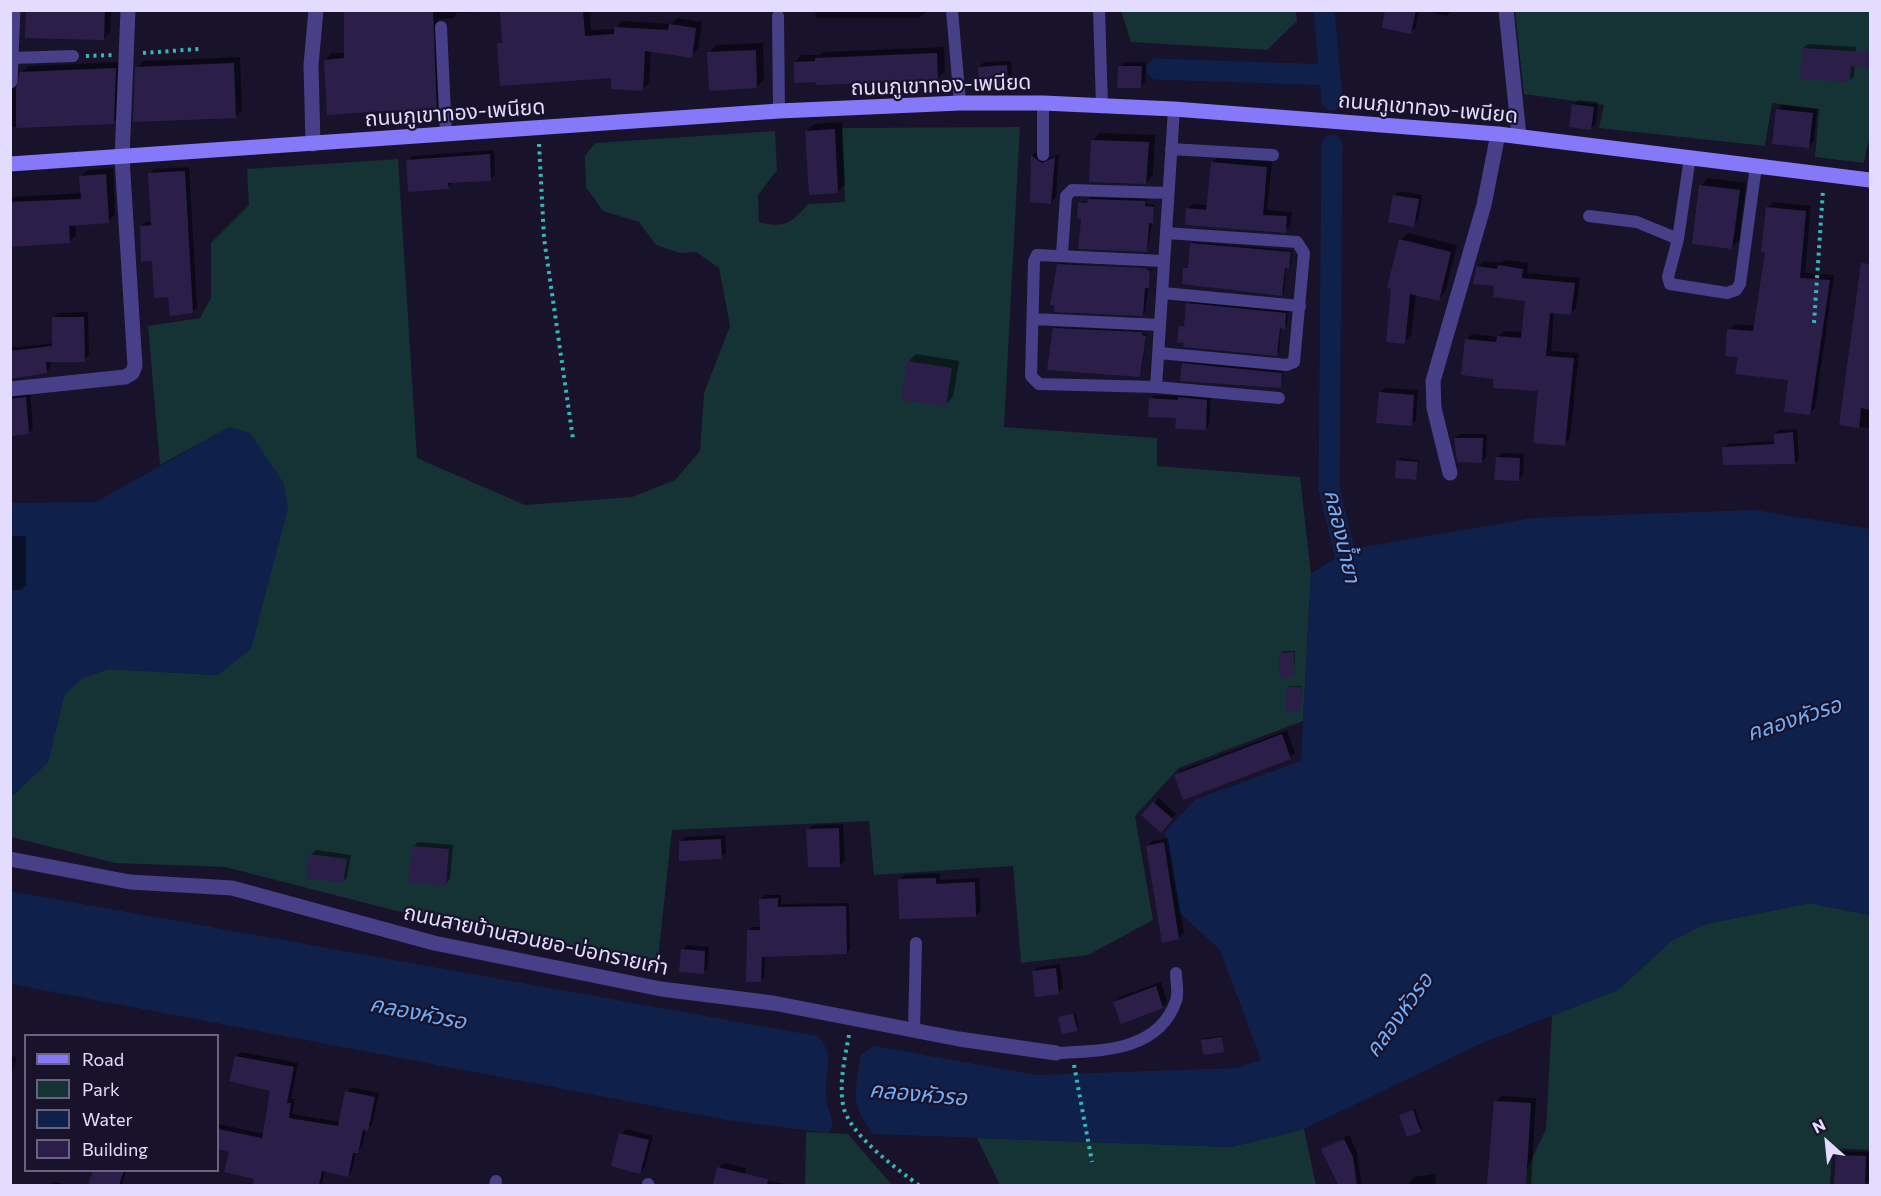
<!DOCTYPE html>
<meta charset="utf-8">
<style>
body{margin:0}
#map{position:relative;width:1881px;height:1196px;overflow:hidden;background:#18122a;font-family:Commissioner,sans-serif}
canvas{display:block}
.frame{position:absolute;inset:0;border:12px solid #e3dcfe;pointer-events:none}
.legend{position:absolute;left:24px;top:1034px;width:195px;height:138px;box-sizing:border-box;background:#18122a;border:2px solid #69637f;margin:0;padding:8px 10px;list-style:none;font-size:18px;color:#e3dcfe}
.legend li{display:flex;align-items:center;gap:12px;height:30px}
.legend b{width:30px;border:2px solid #69637f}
.north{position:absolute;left:1797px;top:1112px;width:60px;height:60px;-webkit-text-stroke:4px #18122a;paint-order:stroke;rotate:333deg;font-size:16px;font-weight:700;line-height:24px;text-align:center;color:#e3dcfe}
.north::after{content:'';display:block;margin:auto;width:21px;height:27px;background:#e3dcfe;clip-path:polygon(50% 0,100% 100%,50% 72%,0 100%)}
</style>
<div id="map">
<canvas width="1881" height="1196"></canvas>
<div class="frame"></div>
<ul class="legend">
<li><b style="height:8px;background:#8578f9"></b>Road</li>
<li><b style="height:16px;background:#153234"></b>Park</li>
<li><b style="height:16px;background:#0f214b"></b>Water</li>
<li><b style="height:16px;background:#2b1f4a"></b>Building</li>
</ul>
<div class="north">N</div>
</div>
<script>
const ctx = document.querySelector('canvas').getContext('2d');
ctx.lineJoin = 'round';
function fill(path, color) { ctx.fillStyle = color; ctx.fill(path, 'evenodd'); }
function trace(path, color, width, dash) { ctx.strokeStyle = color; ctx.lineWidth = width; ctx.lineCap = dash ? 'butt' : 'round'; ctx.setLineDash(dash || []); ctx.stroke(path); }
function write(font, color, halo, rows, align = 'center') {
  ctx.font = font + ' Commissioner,"Noto Sans Thai",sans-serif'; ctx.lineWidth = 4.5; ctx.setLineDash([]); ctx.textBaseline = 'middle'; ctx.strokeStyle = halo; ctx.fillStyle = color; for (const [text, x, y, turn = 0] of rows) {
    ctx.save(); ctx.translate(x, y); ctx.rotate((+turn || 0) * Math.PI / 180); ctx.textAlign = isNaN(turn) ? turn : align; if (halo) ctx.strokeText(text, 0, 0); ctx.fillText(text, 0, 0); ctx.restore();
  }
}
fill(new Path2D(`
 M1121,11h175l1,10 -30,29 -136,-8z
 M1515,11h355v132h-2l-4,20 -49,-6 4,-48 -47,-6 -7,43 -166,-18 5,-23 -80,-11z
 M1020,127l-16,300 153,11v28l143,11 11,97 -8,147 -124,47 -44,48 18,104 -65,35 -67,8 -8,-97 -139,9 -5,-54 -197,9 -15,137 -217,-45 -215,-55 -110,-4 -104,-26v-40l37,-35 16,-67 18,-17 26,-9 110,6 12,-248 -70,38 -12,-139 52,-8 11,-20v-55l38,-38 -2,-36 151,-10 19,299 108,47 107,-8 43,-17 25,-29 4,-58 26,-67 -11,-58 -23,-16 -16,1 -24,-8 -17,-23 -36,-11 -17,-24 -1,-31 10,-13 180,-12 2,39 -19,25 1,27c26,7 32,1 49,-18l37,-2 -3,-74z
 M1809,903l61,12v235l-38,-2 -2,37 -311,1 27,-57 6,-114 66,-25 52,-48 32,-17z
 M1304,1129l12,56h-316l-23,-47 254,9z
 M806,1132l42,2 44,51h-87z`), '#153234');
fill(new Path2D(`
 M230,427l20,6 33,49 5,26 -37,141 -33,26 -109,-6 -27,9 -18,17 -16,67 -37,35v-294l85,-1z
 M1755,510l115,19v386l-61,-12 -107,22 -32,17 -52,48 -136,53 -178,86 -73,18 -358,-13c-24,-33 -18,-41 -12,-79l13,-9 163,29 201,-7 23,-8 -41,-110 -41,-38 -14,-80 31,-33 105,-38 10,-187 36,-24 185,-32z
 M10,891l807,145c17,16 10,29 9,50 -1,13 3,25 7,38l-5,9 -101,-13 -716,-136z`), '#0f214b');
fill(new Path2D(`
 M28,10h83l-1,22 -6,6z
 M345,10h245l1,20 24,-1 7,-8 50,3 5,-6 25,4 -4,27 -7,7 -40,-6 -2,33 -7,6 -29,-13 -114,-32 5,-5 -2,-28 -45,2 -4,5 -14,1 4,86 -7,7 -37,-4 -74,-48 7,-7h13z
 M816,10h110v2l-7,6h-104z
 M1036,10h33l-33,2z
 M1387,10h32l-3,17 -5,5z
 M1422,10h30l-5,6z
 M763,43l1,36 -7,8 -48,-34 7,-8z
 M1808,44l48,3 -2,29 -5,5 -46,-33z
 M944,47l1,24 -7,7 -143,-16 7,-7h18l3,-3z
 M240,57l2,53 -7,7 -98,-49 7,-7z
 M1011,61l1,18 -5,5 -28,-17 5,-5z
 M122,62l-2,54 -7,7 -103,4v-46l8,4 4,-13 6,-6z
 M1125,62h21l-1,20 -4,5 -21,-21z
 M1578,100l20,2 -2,22 -5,4 -18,-23z
 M1782,105l35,4 -3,32 -5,5 -31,-36z
 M842,122l3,62 -7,7 -31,-60 7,-7z
 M1100,133l55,2 -2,40 -7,8 -53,-43z
 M494,150l1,24 -4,5 -38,3 -5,5 -40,-26 4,-5z
 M1037,151l11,8 11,-5 -3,43 -5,5 -20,-1 1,-45z
 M1218,157l54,5 -5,48 25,2 -2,14 -5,5 -97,-22 5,-5 15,1 5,-43z
 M189,167l8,140 -5,5 -23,-16 -28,-70 5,-4 7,-1 -3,-47 4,-5z
 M113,168l2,47 -7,6 -33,3 1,11 -7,7 -59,3v-48l72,-4 -1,-17 7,-6z
 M1708,178l38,5 -7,57 -8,8 -30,-62z
 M1399,191l23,4 -4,25 -5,5 -19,-30z
 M1091,197l56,2v5l8,1 -7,43 -2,2 -64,-33 -2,-15 9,-1z
 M1773,202l38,4 -6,67 29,2 -19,133 -6,6 -19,-35 -51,-23 -10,-26 6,-6 20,2 11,-75 1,-43z
 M1408,233l49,12 -12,47 -7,7 -22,-5 -5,41 -7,7 -4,-102z
 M1193,242l99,8 -1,15 -5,2 -2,25 -2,2 -97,-26 5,-1z
 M1505,260l23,3 -1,10 53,5 -4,30 -5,5 -17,-1 -3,39 28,2 -9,85 -6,6 -24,-55 -45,-12 -29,-37 6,-6 26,3 6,-6 19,1 3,-32 -30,-15 -18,-18 5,-6 18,2z
 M1061,263l90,6 -6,43 -2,2 -85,-49z
 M1863,285l7,2v141l-30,-4z
 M1189,302l99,9 -1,14 -6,2 -2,25 -2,2 -97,-28 6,-2z
 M88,312l1,43 -5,5 -34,1 1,6 -5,5 -36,7v-31l44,-5 -1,-25 5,-5z
 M1056,327l87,4v3h4l-6,40 -2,2 -85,-47z
 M916,354l43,7 -6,36 -8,8 -37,-43z
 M1185,362l98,9 -1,13 -2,2 -97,-22z
 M1385,388l33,2 -2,30 -5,4 -31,-31z
 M30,393l3,35 -4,5 -19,1v-40z
 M1184,394l27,3 -2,28 -4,4 -27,-12 -28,-18 4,-4 28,1z
 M1797,429l2,30 -4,4 -72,-15 5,-4 48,-3 -1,-7 4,-4z
 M1460,434h27l-1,23 -4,4 -27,-23z
 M1502,453l22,1 -1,21 -5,5 -21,-23z
 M1400,458l19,2 -3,18 -18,-18z
 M10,536h16v49l-4,5h-12z
 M1283,651h12l-1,25 -13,-23z
 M1289,686h13l-2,25 -13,-23z
 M1287,730l8,23 -5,4 -114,19 4,-5z
 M1159,798l17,16 -15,17 -18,-16z
 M843,824l2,36 -5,5 -32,-35 5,-5z
 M725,835l1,18 -5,4 -41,-15 5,-5z
 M1168,838l16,95 -5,5 -32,-92 5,-5z
 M418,842l35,3 -3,34 -5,5 -32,-37z
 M316,850l35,5 -4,22 -4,5 -32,-27z
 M940,873v7l39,-2 2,32 -5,5 -76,-36 5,-4z
 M765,895h16v9l68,-1 1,46 -3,4 -82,3 -1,21 -3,3 -13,-49 4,-4h9v-28z
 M687,945l22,2 -1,21 -5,4 -21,-22z
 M1060,964l3,24 -5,5 -25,-21 5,-5z
 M1161,982l6,20 -5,5 -48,-5 5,-5z
 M1075,1012l4,15 -2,2 -18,-12z
 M1223,1036v15l-20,-11 1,-2z
 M241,1052l57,11 -7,36h4l-3,15 48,8 7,-30 4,-5 28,6 -7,32 -6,4 -4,18 -6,5 -4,19 -5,4 -22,-5 -4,16 -66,-1 1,-7 -25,-27 -13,-3 1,-24 45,10 8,-44 -36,-33z
 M10,1056l7,1 -7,22z
 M1501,1096l35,2 -5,88h-42l6,-84z
 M1415,1109l7,19 -14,7 -7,-19z
 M626,1129l27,7 -8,31 -5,5 -19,-38z
 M1349,1135l8,17 5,34h-24l-15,-36z
 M1842,1151l28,1 -1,28 -5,5 -28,-1 1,-28z
 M724,1163l22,5 -2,9 54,9h-83l4,-18z
 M94,1170h32l-4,16h-32z
 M1435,1174l1,12h-29l7,-9z
 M54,1182l20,4h-24z`), '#0007');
trace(new Path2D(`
 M1324,10l8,90
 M1157,69l173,6
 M1332,145l-3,343 22,91`), '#0f214b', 21);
fill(new Path2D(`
 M26,10h79l-1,30 -79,-2z
 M344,10h89l4,104 -39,2v-6l-71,5 -3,-55 20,-2z
 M583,10l2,26 29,-2v-7l54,3 1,-6 27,4 -4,30 -47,-7 -2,40 -32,-2v-11l-111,8 -3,-43h5l-2,-31z
 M1385,10h31l-5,24 -29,-6z
 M1802,48l68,4v17l-19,-3 -1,16 -50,-3z
 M756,50l1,38 -48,3 -2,-39z
 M937,53l1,27 -122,5v-3l-22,1v-21l21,-1v-3z
 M234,63l2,55 -103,4 2,-55z
 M1007,65l1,21 -29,1 -1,-20z
 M1118,66h24l-1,22h-24z
 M116,68l-2,56 -98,4v-40l4,-16z
 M1572,104l22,3 -3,23 -22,-3z
 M1776,109l37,4 -4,35 -37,-4z
 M835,129l3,64 -29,2 -4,-64z
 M1091,140l58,2 -3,42 -57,-2z
 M490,154l1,27 -43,2 1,6 -41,3 -2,-32z
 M1031,155l11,8 13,-6 -4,47 -21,-2z
 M1211,162l56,5 -4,48 24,1 -1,17 -101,-8 1,-17 20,2z
 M185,171l8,142 -23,3 -2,-19 -14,1 -2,-37 -11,1 -1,-36 11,-1 -3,-52z
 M106,174l3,49 -40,3 1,17 -60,4v-45l71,-3 -2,-23z
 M1699,185l41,5 -8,59 -40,-5z
 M1393,195l26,4 -5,28 -26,-5z
 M1088,199l58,2 -1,5 9,1 -1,17 -4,-1 -2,29 -69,-3 3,-30 -4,-1 1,-16 9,1z
 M1766,207l40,4 -6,67 30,2 -20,135 -26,-3 4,-32 -53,-6 3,-17 -13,-1 2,-27 26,2 12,-79h-4z
 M1399,239l52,13 -12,49 -29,-7 -5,50 -19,-2 5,-53 -4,-1z
 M1190,243l101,9 -2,16h-4l-3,28 -100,-12 1,-16h5z
 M1861,263l9,1v146l-9,-2 -2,20 -20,-3z
 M1057,264l88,4 5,3 -1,17h-4l-2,28 -89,-4v-7h-4z
 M1498,265l25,4 -1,9 53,5 -4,32 -21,-2 -4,43 28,2 -9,88 -32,-3 5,-52 -45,-3v-9l-32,-4 4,-36 31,3 1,-6 24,2 4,-37 -32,-4 1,-11 -21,-2 3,-18 21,3z
 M1186,303l100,10 -1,16 -5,-1 -3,28 -94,-9 1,-4 -7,-1 2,-16h5z
 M52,317h32l1,45h-39l1,11 -37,6v-28l42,-5z
 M1053,328l89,4v3l4,1 -6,41 -93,-7z
 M907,361l45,7 -6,38 -45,-6z
 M1182,363l100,10 -1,15 -101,-7z
 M1379,392l35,3 -2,31 -36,-3z
 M26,397l3,37 -19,2v-37z
 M1178,397l29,3 -1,30 -31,-1 1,-11 -28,-1 1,-19 29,2z
 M1793,432l2,32 -72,1 -1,-18 52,-3v-10z
 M1454,438h29l-1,25 -25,-1z
 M1496,457l24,1 -1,23 -25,-1z
 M1396,460l22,2 -2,18 -21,-2z
 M1294,652v25h-15v-24z
 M1286,687h15v25h-15z
 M1282,734l9,25 -108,41 -9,-25z
 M1153,802l20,17 -12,14 -20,-18z
 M839,828l1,39h-32l-2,-38z
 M721,839l1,20 -43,2v-20z
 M1164,842l15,97 -17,4 -16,-97z
 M412,846l37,3 -3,37 -38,-4z
 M309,854l38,5 -4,24 -37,-5z
 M936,878v6l39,-2 1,35 -77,2 -1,-40z
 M778,898v9l68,-1 1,48 -85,3 -1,25h-15l1,-52h13l-1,-31z
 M681,949l24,2 -1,23 -25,-2z
 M1056,968l3,26 -24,3 -3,-26z
 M1156,986l7,22 -42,16 -8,-22z
 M1073,1013l5,18 -16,3 -4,-17z
 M1222,1037l2,15 -21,3 -2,-15z
 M235,1056l59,11 -7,36h4l-2,15 49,8 7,-35 30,6 -7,34 -5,-1 -5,23h-5l-5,24 -26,-6 -3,14h-66l1,-6 -30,-7 5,-20 -11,-3v-20l44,9 8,-47 -41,-10z
 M1494,1101l37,2 -5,82h-39z
 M1413,1110l8,22 -14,5 -8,-22z
 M619,1133l30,7 -9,34 -29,-8z
 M1344,1139l9,18 4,28h-19l-17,-36z
 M1836,1155l30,1 -1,29h-31z
 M717,1167l51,12 -1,6h-54z
 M93,1170h31l-5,15h-31z`), '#2b1f4a');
trace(new Path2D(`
 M143,53l56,-4
 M86,56l26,-1
 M539,144l5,94 29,201
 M1814,323l9,-133
 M849,1035c-4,23 -10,46 -6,70 5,29 54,64 77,81
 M1074,1065l18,97`), '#36b6b8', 4, [3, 4.5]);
trace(new Path2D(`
 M952,10l8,93
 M1099,10l3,96
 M778,16l1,95
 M441,27l5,108
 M11,58l62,-2
 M1043,103v52
 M1171,149l102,6
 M1690,157l-12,82 -10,38 2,7 57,9 9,-3 4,-6 16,-118
 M1589,216l48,6 41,17
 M1062,254l4,-58 6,-6 96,3
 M1164,261l-127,-6 -3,6 -3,115 8,8 117,3 123,11
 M1163,293l137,13
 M1033,319l127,6
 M1159,353l128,12 7,-3 10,-109 -7,-11 -131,-9
 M1156,387l18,-278
 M914,1031l2,-88
 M1056,1053c44,-2 102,-1 120,-52 3,-8 0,-20 0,-28
 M648,1184l1,2
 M495,1186l1,-5`), '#473f87', 12);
trace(new Path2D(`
 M1506,10l13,126
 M10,81l3,-71
 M313,144l-2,-79 5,-55
 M10,389l115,-12 7,-4 3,-7 -13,-208 6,-148
 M1450,473l-16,-65 -1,-27 51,-176 14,-71
 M10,859l120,23 102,6 202,55 227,46 112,14 186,36 97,14`), '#473f87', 15);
trace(new Path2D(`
 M10,164l769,-53 181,-8h83l131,6 324,25 372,46`), '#8578f9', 15);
write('21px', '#e3dcfe', '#18122a', [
 ["ถนนภูเขาทอง-เพนียด",941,85,-2],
 ["ถนนภูเขาทอง-เพนียด",1428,108,5],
 ["ถนนภูเขาทอง-เพนียด",455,113,-4],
 ["ถนนสายบ้านสวนยอ-บ่อทรายเก่า",536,940,12]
]);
write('italic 22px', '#6faff9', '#18122a', [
 ["คลองน้ำยา",1342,536,77],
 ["คลองหัวรอ",1794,719,-18],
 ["คลองหัวรอ",418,1013,11],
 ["คลองหัวรอ",1399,1015,-54],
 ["คลองหัวรอ",918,1094,5]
]);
</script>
